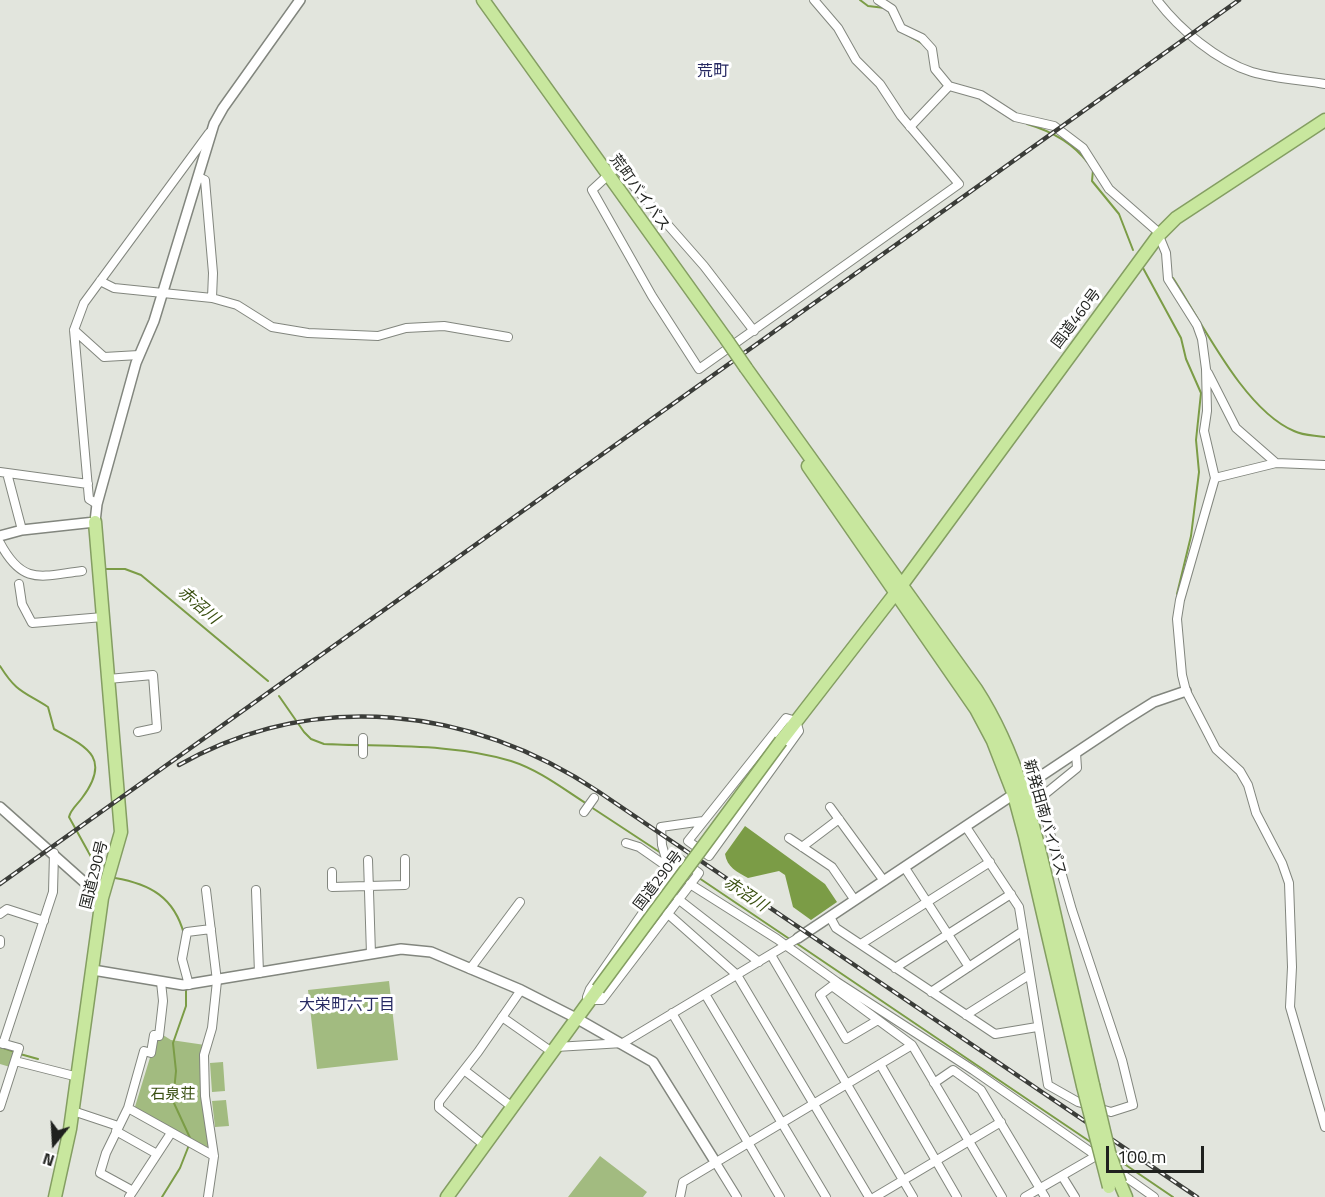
<!DOCTYPE html>
<meta charset="utf-8">
<style>
body{margin:0}
#map{position:relative;width:1325px;height:1197px;overflow:hidden;background:#e2e5dd;font-family:"Titillium Web",sans-serif}
canvas{display:block}
.north{position:absolute;left:24px;top:1113px;width:60px;height:60px;-webkit-text-stroke:4px #fff;paint-order:stroke;rotate:198deg;font-size:16px;font-weight:700;line-height:24px;text-align:center;color:#1f211e}
.north::after{content:'';display:block;margin:auto;width:21px;height:27px;background:#1f211e;clip-path:polygon(50% 0,100% 100%,50% 72%,0 100%)}
.scale{position:absolute;left:1106px;top:1146px;width:98px;height:27px;box-sizing:border-box;border:3px solid #1f211e;border-top:0;padding-left:8px;font-size:18px;line-height:21px;white-space:nowrap;color:#1f211e;-webkit-text-stroke:4px #fff;paint-order:stroke}
</style>
<div id="map">
<canvas width="1325" height="1197"></canvas>
<div class="north">N</div>
<div class="scale">100 m</div>
</div>
<script>
const ctx = document.querySelector('canvas').getContext('2d');
ctx.lineJoin = 'round';
function fill(path, color) { ctx.fillStyle = color; ctx.fill(path, 'evenodd'); }
function trace(path, color, width, dash) { ctx.strokeStyle = color; ctx.lineWidth = width; ctx.lineCap = dash ? 'butt' : 'round'; ctx.setLineDash(dash || []); ctx.stroke(path); }
function write(font, color, halo, rows, align = 'center') {
  ctx.font = font + ' "Titillium Web","Noto Sans JP",sans-serif'; ctx.lineWidth = 6; ctx.setLineDash([]); ctx.textBaseline = 'middle'; ctx.strokeStyle = halo; ctx.fillStyle = color; for (const [text, x, y, turn = 0] of rows) {
    ctx.save(); ctx.translate(x, y); ctx.rotate((+turn || 0) * Math.PI / 180); ctx.textAlign = isNaN(turn) ? turn : align; if (halo) ctx.strokeText(text, 0, 0); ctx.fillText(text, 0, 0); ctx.restore();
  }
}
fill(new Path2D(`
 M389,981l9,79 -81,9 -9,-79z
 M163,1035l8,5 34,5 8,110 -79,-45 22,-72z
 M0,1046l15,4 -5,17 -10,-3z
 M223,1062l2,29 -13,1 -2,-29z
 M226,1100l3,26 -14,1 -3,-26z
 M600,1156l47,36 -4,5h-75z`), '#a2bb80');
fill(new Path2D(`
 M745,826l80,58 12,18 -26,18 -18,-13 -8,-32 -6,-4 -31,7c-11,-6 -21,-11 -23,-24z`), '#7b9c46');
trace(new Path2D(`
 M860,0l8,6 17,2
 M889,12l7,13
 M904,33l19,11
 M932,71l12,15
 M1027,124c24,7 46,19 61,39
 M1093,170l-1,11 27,33 14,36
 M1143,268l38,70 5,21 15,34 -5,47 3,32 -8,64 -14,58
 M1173,278c30,46 71,132 121,153 10,5 20,4 31,6
 M104,569h21l16,6 127,106
 M0,666c17,27 23,25 48,41l6,22c33,18 58,29 28,69 -5,7 -11,11 -13,19l31,56 4,1
 M279,696l25,36 7,7 13,5c61,3 128,-1 187,17 28,9 51,27 76,43
 M591,807l70,46
 M115,878c35,6 59,19 69,56
 M699,878l92,62
 M796,943l296,200
 M0,1047l15,5
 M20,1054l18,5
 M1117,1159l56,38
 M162,1197l18,-29 11,-28 -18,-39 3,-30 -3,-28 13,-37v-20`), '#7b9c46', 2);
const minor = new Path2D(`
 M878,0l14,9 9,19 21,10 10,11 3,20 14,17 32,9 34,22 39,9 29,22 26,41 48,42 9,22 2,26 29,46 5,14 4,30 1,42 -3,20 11,47 -35,122 -3,19 5,56 4,16 30,58 24,22 8,14 8,28 26,50 7,20 3,84 -2,40 35,120
 M1157,0c22,29 60,61 95,72 24,7 49,8 73,12
 M910,127l39,-41
 M198,177l7,3 8,93 -1,25
 M100,281l14,7 98,10 25,7 35,22 36,6 70,3 28,-8 38,-2 64,11
 M74,330l30,27 35,-2
 M754,331l-50,-65 -87,-99 -25,23 60,106 47,73 260,-185 -58,-68 -21,-32 -24,-24 -18,-32 -24,-28
 M1208,373l28,55 40,35
 M0,472l88,12
 M7,473l15,57
 M1215,478l61,-15 49,2
 M97,504l-8,-5 -15,-169 10,-27 125,-170
 M0,543c23,43 41,33 82,28
 M19,584l3,20 10,19 71,-6
 M108,679l45,-4 4,53 -19,4
 M786,718l10,3 3,10 -90,125 -21,-15z
 M363,738v16
 M830,807l54,74
 M584,812l10,-14
 M966,827l53,80 29,178 30,17 33,10 22,-7 -11,-45 -50,-150 -30,-105 3,-11 32,-26 -1,-15
 M789,838l43,29 22,32
 M626,843l13,4 30,21
 M802,847l37,-28
 M680,859l19,14 -97,127h-12l-3,-3 3,-8z
 M368,860l3,94
 M905,868l64,99
 M332,872v15l73,-2v-26
 M670,873l-8,-28 -1,-18 42,-6
 M690,884l87,55 60,43 136,88 128,89
 M206,890l11,91 -5,47 -8,27 1,41 9,60 -6,41
 M256,890l3,83
 M678,899l81,63
 M667,913l70,62 132,222
 M0,914l7,-5 37,12
 M830,917l6,11 159,106 42,-7
 M0,940v4
 M861,944l129,-82
 M771,955l142,242
 M895,968l116,-74
 M470,969l50,-67
 M837,982l-5,4 80,59 90,152
 M189,985l-7,-26 5,-27 24,-3
 M832,986l-12,9 26,44 32,-19
 M931,992l92,-61
 M705,994l121,203
 M672,1013l108,184
 M966,1015l63,-40
 M502,1017l50,35
 M3,1044l50,-152 1,-39
 M556,1047l67,-4 175,-105
 M15,1061l63,16
 M880,1064l77,133
 M464,1070l47,36
 M934,1083l19,-13 28,20 64,107
 M0,1107l19,-59 -18,-5
 M128,1108l16,-57 7,2 3,-18 5,1 4,-35 -2,-19
 M73,1111l45,15
 M116,1131l41,23
 M484,1145l-45,-37v-6l39,-50 43,-62
 M716,1163l21,34
 M1116,1170l38,27
 M1062,1176l13,21
 M133,1191l38,-58
 M129,1197l4,-6 -33,-18 6,-20 22,-45 86,48
 M680,1197l3,-15 229,-137
 M875,1197l126,-75
 M1025,1197l71,-41`);
const tertiary = new Path2D(`
 M0,536l22,-6 73,-8 2,-18 39,-141 18,-42 60,-197 9,-16 77,-108
 M0,807l102,91
 M798,938l324,-216 32,-20 32,-11
 M93,970l90,15 218,-36 30,3 90,38 55,28 77,44 63,101`);
const trunk = new Path2D(`
 M483,0l243,339
 M746,368l230,321c44,68 60,145 78,223 13,58 26,115 39,173
 M808,466l168,243 17,32 21,54 11,41 58,250
 M781,741l120,-155 257,-350 18,-18 149,-98
 M1120,1183l6,14
 M55,1197l15,-68 32,-231 19,-66 -26,-310
 M447,1197l151,-208`);
trace(minor, '#82867e', 10);
trace(tertiary, '#82867e', 12);
trace(trunk, '#849e62', 15);
trace(minor, '#fff', 8);
trace(tertiary, '#fff', 9);
trace(trunk, '#c8e79e', 12);
const rail = new Path2D(`
 M179,765c137,-77 292,-58 420,27l598,405
 M0,884l1239,-884`);
trace(rail, '#3b3d39', 4.5);
trace(rail, '#fff', 2, [7]);
const trunkBridge = new Path2D(`
 M726,339l20,29
 M598,989l183,-248
 M1093,1085l16,67 11,31
 M1083,1086l26,101`);
trace(trunkBridge, '#849e62', 15, []);
trace(trunkBridge, '#c8e79e', 12);
write('15px', '#1f211e', '#fff', [
 ["荒町バイパス",639,193,54],
 ["国道460号",1077,319,-53],
 ["新発田南バイパス",1044,818,74],
 ["国道290号",95,875,-76],
 ["国道290号",659,881,-53]
]);
write('15px', '#384e10', '#fff', [
 ["石泉荘",173,1095]
]);
write('16px', '#262962', '#fff', [
 ["荒町",713,72],
 ["大栄町六丁目",347,1006]
]);
write('italic 16px', '#394f10', '#fff', [
 ["赤沼川",198,606,40],
 ["赤沼川",745,895,34]
]);
</script>
